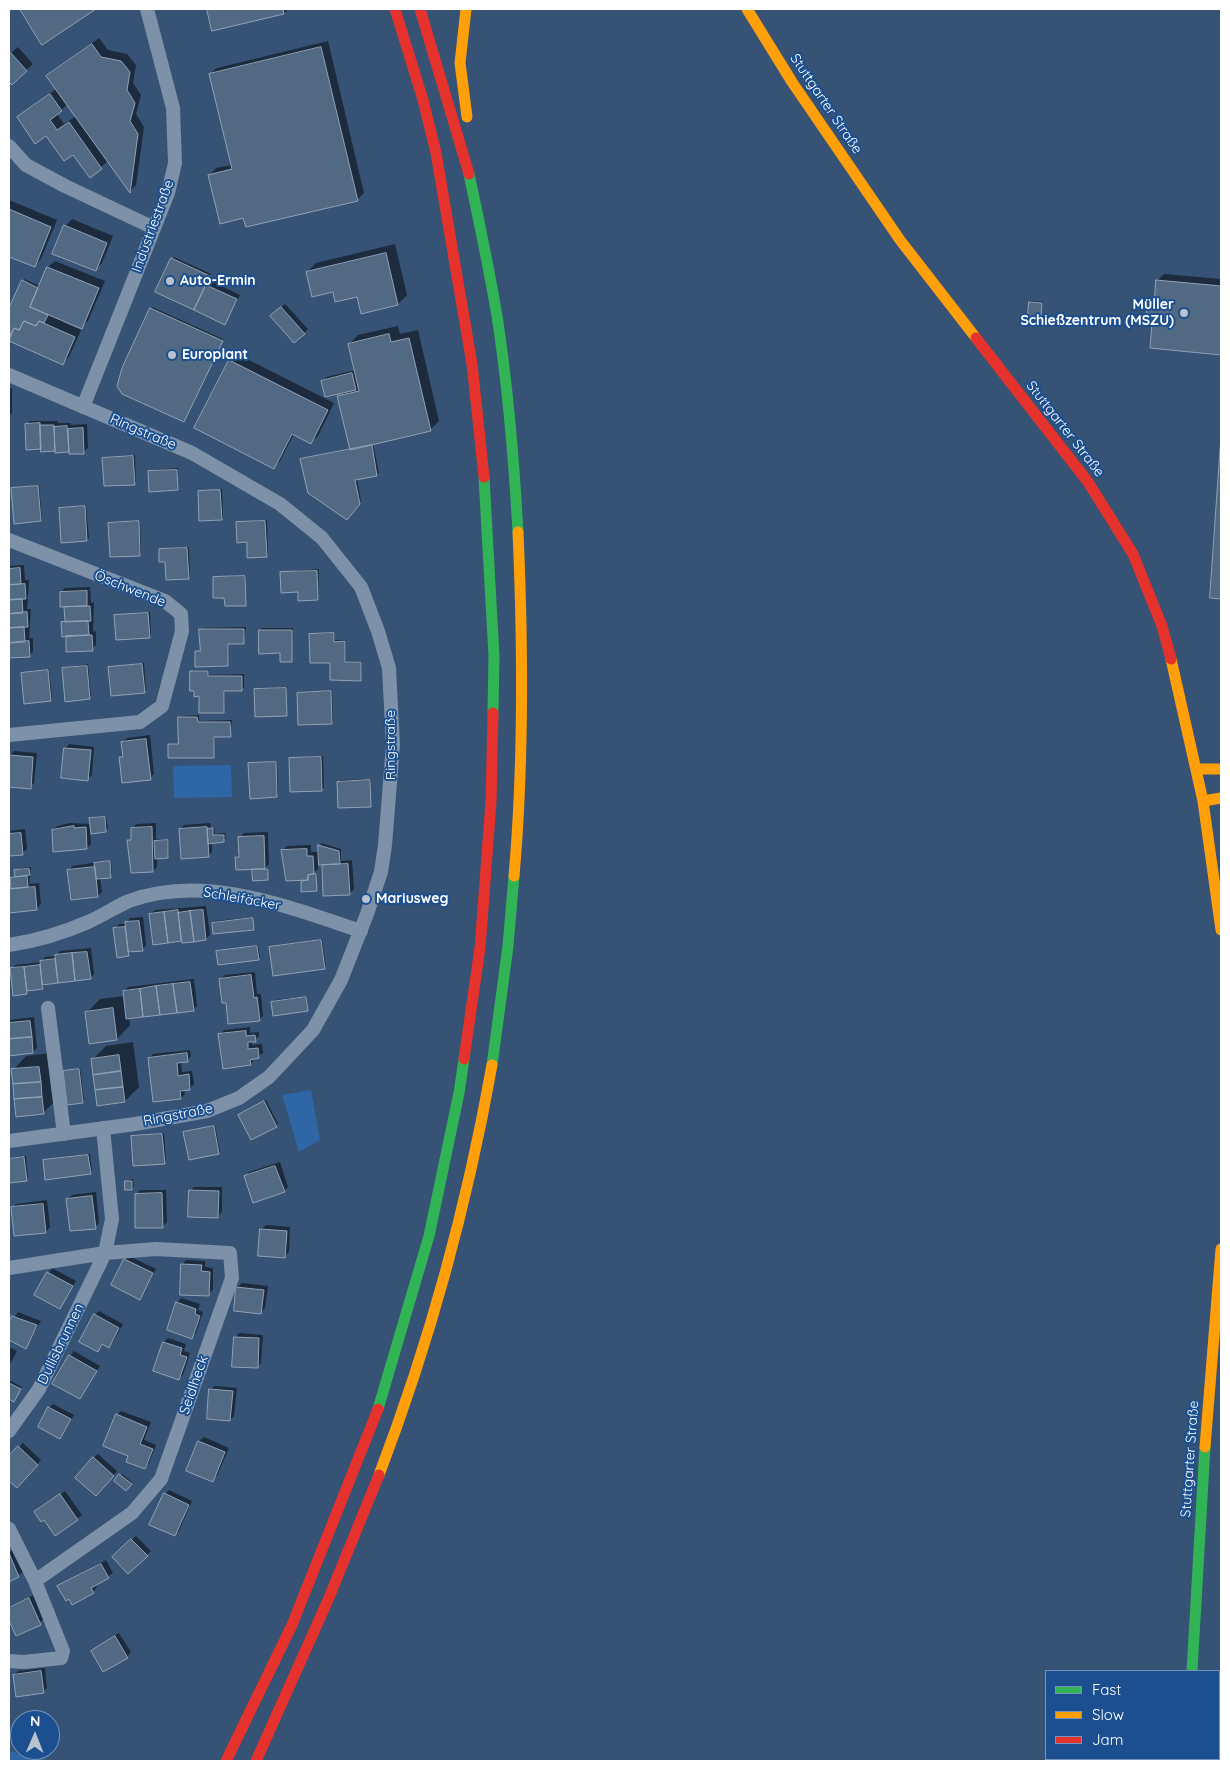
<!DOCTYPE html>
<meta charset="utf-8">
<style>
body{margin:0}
#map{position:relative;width:1230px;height:1770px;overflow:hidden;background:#365274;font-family:Quicksand,sans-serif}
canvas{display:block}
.frame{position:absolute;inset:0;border:10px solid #fff;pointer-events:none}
.legend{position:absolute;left:1045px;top:1670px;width:175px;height:90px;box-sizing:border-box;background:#1b4f8f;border:1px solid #7695bc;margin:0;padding:6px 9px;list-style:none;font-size:15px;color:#fff}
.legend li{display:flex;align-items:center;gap:10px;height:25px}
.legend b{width:25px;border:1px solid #7695bc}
.north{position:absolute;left:10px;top:1710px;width:50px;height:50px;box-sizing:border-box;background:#1b4f8f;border:1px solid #7695bc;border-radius:50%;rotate:1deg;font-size:14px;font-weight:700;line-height:20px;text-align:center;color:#fff}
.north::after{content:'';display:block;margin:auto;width:18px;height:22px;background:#b9c2ce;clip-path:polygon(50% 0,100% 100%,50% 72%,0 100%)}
</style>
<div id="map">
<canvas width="1230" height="1770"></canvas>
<div class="frame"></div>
<ul class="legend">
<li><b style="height:6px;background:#30b455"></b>Fast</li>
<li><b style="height:6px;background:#ff9f0a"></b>Slow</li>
<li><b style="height:6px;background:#e5322d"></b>Jam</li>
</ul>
<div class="north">N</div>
</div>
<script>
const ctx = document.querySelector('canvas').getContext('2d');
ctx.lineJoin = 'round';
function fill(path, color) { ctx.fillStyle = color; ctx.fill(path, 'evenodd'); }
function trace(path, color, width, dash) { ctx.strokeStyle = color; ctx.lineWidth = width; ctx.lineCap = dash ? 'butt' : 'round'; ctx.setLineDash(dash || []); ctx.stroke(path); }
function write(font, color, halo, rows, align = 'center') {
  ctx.font = font + ' Quicksand,sans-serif'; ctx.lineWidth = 4; ctx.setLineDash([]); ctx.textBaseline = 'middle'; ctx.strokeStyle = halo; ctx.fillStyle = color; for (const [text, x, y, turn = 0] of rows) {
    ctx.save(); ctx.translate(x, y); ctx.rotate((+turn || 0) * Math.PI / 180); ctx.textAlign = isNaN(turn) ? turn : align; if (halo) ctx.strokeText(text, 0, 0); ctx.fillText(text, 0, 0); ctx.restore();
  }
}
fill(new Path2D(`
 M231,765l1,32 -58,1 -1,-32z
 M311,1090l9,50 -21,12 -17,-57z
 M9,1751l42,10h-42z`), '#2f66a5');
fill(new Path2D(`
 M22,9h72l-52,34z
 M208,9h80l-4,4 -71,17z
 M99,38l9,12 19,4 9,11 -3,18 8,12 -5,19 8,13 -8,58 -6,6 -22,-30 -18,15 -16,-23 -56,-36 38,-28 -8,-13 6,-6zM68,104l8,12 -12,8 -7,-10z
 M328,41l36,152 -7,7 -113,16 -34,-41 6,-7 16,-3 -22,-91 7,-6z
 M18,47l15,17 -21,19 -3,-3v-28l1,2z
 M9,200l48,20 -16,39 -7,7 -25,-11z
 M72,219l41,17 -11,27 -7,7 -30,-44z
 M395,244l12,51 -9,9 -64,-14 -27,-18 9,-9z
 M174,257l37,17 -6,14 6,-7 29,14 -15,28 -69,-32z
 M55,261l50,20 -17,40 -7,6 -17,-7 -1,2 18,8 -12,27 -7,7 -53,-24 2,-4 -2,-1v-23l14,-31 1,-2 16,7 8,-19z
 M1164,274l57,5v75l-70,-7 2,-26 -4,-17 7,-7 1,-16z
 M1032,301l11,1 -3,13 -10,-12z
 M285,304l23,25 -4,4 -28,-21z
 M152,307l71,32 -38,80 -34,-110z
 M398,326l2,8 18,-4 21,91 -9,9 -57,13 6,30 -22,6 4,22 -12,16 -48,-58 50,-11 -12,-51 5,-5 -22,-11 4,-4 29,-7 -6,-26 9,-9z
 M237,354l97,49 -16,33 -7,6 -17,-8 -14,27 -7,7 -78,-40 35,-68z
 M9,388h3v25l-3,3z
 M30,421h28v2h13v2l16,-1 1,24 -5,4 -13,-1 -44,-26z
 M1221,454v144l-10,-1z
 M135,455l1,27 -2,2 -30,-26z
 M178,468v21l-29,-17 2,-2z
 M39,485l3,34 -2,1 -28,-31z
 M222,489l1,28 -2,1 -22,-26z
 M86,505l3,33 -2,2 -27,-31z
 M140,520l1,33 -2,2 -29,-32z
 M267,520l1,34 -2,2 -18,-15 -10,-19z
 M189,547l1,29 -2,2 -28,-29z
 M24,565l1,15h4l-2,29h4l-2,29h4v14l-4,4 -20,1v-91z
 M319,569l-1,30 -19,-8 -17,-19z
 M246,575l-1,30 -19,-8 -12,-20z
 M90,587l1,16 3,-1 -1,30 3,-1v14l-4,4 -25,-14 -5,-12 4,-4 -5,-27 4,-4z
 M150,612l1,23 -1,2 -34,-21z
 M246,627l-2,16h-15l-1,22 -32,-13 5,-2 1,-22z
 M262,628h31l-2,33 -31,-31z
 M335,632v8h11v21h16l-1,19 -30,-19 -21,-27z
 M144,663l2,27 -1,1 -36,-23z
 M88,664l3,32 -2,2 -26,-30z
 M49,669l3,29 -2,2 -28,-27z
 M193,670h16v5l35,-1v14l-19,2 -1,22 -33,-40z
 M287,687l-1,28 -31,-26 2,-1z
 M332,690l1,31 -1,2 -34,-30z
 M199,715v6l33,-1 -2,16h-15l-1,21 -45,-12 10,-2 2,-27z
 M150,735l4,39 -4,4 -30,-20 4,-4 -2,-12 5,-4z
 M69,744l25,3 -2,28 -5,4 -22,-30z
 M14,751l23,2 -3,30 -4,4 -21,-2v-29z
 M323,756l1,32 -2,1 -32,-31z
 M277,761l1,33 -2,2 -27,-32z
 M371,779v27l-32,-24 1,-2z
 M106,816l2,13 -18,4 1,11 -4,4 -34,-18 4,-4 13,-3 21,1 1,-7z
 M156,823v16h13v16l-12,2v10l-4,4 -24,-30 3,-4v-8l4,-5z
 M210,823l1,4h3l1,7 10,-1 1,6 -14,3v10l-4,4 -28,-27 4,-4z
 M25,829l2,20 -5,4 -13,2v-24z
 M268,832l1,32 -4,4h4l-2,11 -31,-22 4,-4v-16l4,-4z
 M321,843l20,6v12l11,-1 2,29 -5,5h-25l-1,-31 -5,1v5l-5,4h4l-1,17 -14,-9 2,-2 -21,-29 4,-4 24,-1v7h8z
 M111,860l1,15 -12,2 2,15 -4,4 -29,-26 4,-4z
 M31,867l-2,17 10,-1 2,21 -4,4 -28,3 2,-33 5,-2 1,-7z
 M206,906l4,29 -4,4 -52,4 -4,-29 5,-4z
 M143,917l3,28 -4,5h-9l-5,5 -14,-26 5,-5h7l4,-6z
 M254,917v12l-41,-6 2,-2z
 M322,939l4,27 -2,2 -54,-21z
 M258,945l2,12 -2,2 -41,-7z
 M91,948l3,26 -4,4 -43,5 -5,5 -28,7 -3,-26 4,-4 26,-3 4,-5 11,-1 4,-5z
 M255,972l2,22h4l2,22 -4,4 -32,-18 -7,-23 5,-4z
 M194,979l3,27 -4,4 -64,8 1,7 -13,14 -31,-26 14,-14 25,-3 -1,-5 4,-4z
 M307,996v14l-34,-8 2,-2z
 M34,1017l3,31 -4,4 -24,3v-35z
 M250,1027v6l9,-1v4l-7,5v4l10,-1 1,9 -8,5 -4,6 -31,-29 4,-5z
 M133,1042l6,45 -14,14 -33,-41 14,-14z
 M190,1050l1,6 -4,5h-6l1,11 10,-1 2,13 -4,5h-6l1,5 -4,4 -32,-40 4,-4z
 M52,1053l5,46 -14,14 -30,-43 13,-14z
 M80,1068l4,32 -2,2 -18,-31z
 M266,1100l12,24 -26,15 -12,-24z
 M215,1125l5,26 -1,2 -34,-20z
 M164,1133l2,28 -2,2 -32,-26z
 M90,1154l2,17 -2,2 -46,-12z
 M26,1156l2,22 -19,4v-24z
 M280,1162l8,25 -4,4 -39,-14 4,-5z
 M133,1179l1,8 -2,1 -6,-7z
 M194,1187h28v25l-5,5 -27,-26z
 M140,1190h26l1,32 -5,5 -26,-33z
 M96,1192l3,31 -4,4 -28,-28 5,-4z
 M47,1200l3,27 -4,5 -34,-24 4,-4z
 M266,1225l24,2 -1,25 -5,5 -23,-27z
 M129,1256l27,13 -16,29 -15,-38z
 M186,1260l19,1v6l8,1v22l-5,4 -26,-29z
 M52,1268l24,13 -16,26 -24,-13z
 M242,1283l26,3 -3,22 -4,4 -24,-24z
 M181,1298l19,6 -2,6 5,2 -7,21 -4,4 -15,-34z
 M99,1311l24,13 -10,18 -5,4 -4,-3 -6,7 -3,-35z
 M18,1312l23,9 -16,26 -16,-8v-13z
 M239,1333l24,2 -2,28 -4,4 -22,-29z
 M168,1338l18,6 -2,7 6,2 -7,22 -5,4 -14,-37z
 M9,1347l8,4 -8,15z
 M74,1351l26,15 -20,32 -10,-42z
 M9,1380l13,7 -8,14 -5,-3z
 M215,1386l22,2 -3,28 -4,4 -20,-30z
 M53,1404l21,11 -14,22 -11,-29z
 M121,1411l30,11 -7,18 12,5 -7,18 -5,4 -14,-12 -13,-40z
 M204,1437l25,11 -12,28 -5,4 -25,-10 12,-29z
 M23,1443l18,17 -24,27 -8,-8v-21z
 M98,1454l19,17 -17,19 -7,-32z
 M122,1474l10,8 -6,7 -10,-8z
 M169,1490l23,11 -13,30 -5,4 -9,-41z
 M65,1491l17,24 -27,19 -15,-26z
 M136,1536l15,15 -23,22 -14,-16z
 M14,1550l9,22 -14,8v-28z
 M106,1560l7,13 -17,11 1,3 -4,5 -34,-6z
 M34,1595l11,24 -29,15 -7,-16v-11z
 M119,1633l12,19 -4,5 -35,-6z
 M45,1668l2,20 -4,4 -29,-17 4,-4z`), '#0007');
const building = new Path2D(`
 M20,9h76l-54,36z
 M207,9h76l1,5 -72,17z
 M92,44l9,13 20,4 9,11 -3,18 8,13 -5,18 8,13 -8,59 -84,-117z
 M321,47l37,154 -112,26 -3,-9 -23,6 -12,-49 24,-6 -23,-95z
 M11,53l16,18 -15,14 -3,-3v-28z
 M50,94l12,17 -12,9 7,10 12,-8 33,47 -12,9 -17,-23 -9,6 -18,-25 -11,8 -18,-27z
 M9,209l42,18 -16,40 -26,-10z
 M64,225l43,18 -11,28 -44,-17z
 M386,253l12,52 -37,9 -4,-17 -22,5 -2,-10 -21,5 -6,-25z
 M171,258l39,18 -16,34 -39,-18z
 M47,267l52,21 -17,41 -52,-22z
 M22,280l16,8 -8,19 18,8 -4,8 -5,-2 -3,5 -12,-5 -5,9 -5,-2 -4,8 -1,-28z
 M1156,280l65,6v69l-71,-7 2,-26h-6l1,-18h7z
 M206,285l31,14 -12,26 -31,-15z
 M1029,302l13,1 -1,14 -13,-1z
 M281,307l24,27 -11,9 -24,-27z
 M150,308l73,33 -39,81 -62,-28 -5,-8 5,-18z
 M24,321l12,5 3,-5 36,16 -12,28 -54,-24 5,-13 5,2z
 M389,334l2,8 18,-4 22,93 -81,19 -13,-54 22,-5 -11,-47z
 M229,360l99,50 -17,34 -19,-10 -18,35 -80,-41z
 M352,373l4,17 -31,7 -4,-16z
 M40,423l1,26 -15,1 -1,-26z
 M40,425h14l1,26 -14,1z
 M67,426l2,26 -14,1 -1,-26z
 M83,428l1,26h-15l-1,-25z
 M1221,436v163l-11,-1z
 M372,445l5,31 -22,4 5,24 -13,16 -39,-27 -8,-34z
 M133,456l2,29 -31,1 -2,-28z
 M177,470l1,20 -29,2 -1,-21z
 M38,486l3,35 -27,3 -3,-36z
 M220,490l2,30 -23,1 -1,-30z
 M85,506l2,35 -26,2 -2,-35z
 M139,521l1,35 -30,1 -2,-34z
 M265,521l2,36 -20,1v-16l-10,1 -1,-21z
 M187,548l2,31 -23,1 -1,-18h-6v-13z
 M20,568l1,16 -12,1v-16z
 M317,571l1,29 -20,1v-9l-17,1 -1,-21z
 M245,576l1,30h-21l-1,-8h-11v-21z
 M25,584l1,15 -17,1v-15z
 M87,591v15l-27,1v-15z
 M22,599l1,14 -14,1v-14z
 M87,606h3l1,15 -26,1 -1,-15z
 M27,612l1,15 -19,1v-14z
 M148,613l2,25 -34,2 -2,-25z
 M88,621l1,14 -27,2 -1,-15z
 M24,627l1,15 -16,1v-15z
 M199,629h45v15h-16v22l-33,1v-16h5z
 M259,630h33v32h-12v-9l-21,1z
 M334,633v9l11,-1v21h16v19l-31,-1v-17h-20l-1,-29z
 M89,635h3l1,16 -27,1v-16z
 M29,641l1,16 -21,1v-15z
 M142,664l3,29 -34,3 -3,-29z
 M87,666l3,33 -25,3 -3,-34z
 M48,670l3,31 -27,3 -3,-31z
 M190,671h18v5h34v15h-18v22h-25v-17l-5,1v-6h-4z
 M286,688l1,28 -32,1 -1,-28z
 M331,691l1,33 -34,1 -1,-32z
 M178,717h19l1,5h32l1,15h-17v21h-46v-14h10z
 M146,739l5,41 -29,3 -3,-26h4l-2,-15z
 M64,748l27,2 -3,31 -27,-3z
 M9,755l24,2 -2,32 -22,-2z
 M321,757l1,34 -32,1 -1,-34z
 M276,762l1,35 -27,2 -2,-36z
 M370,780l1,27 -33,1 -1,-26z
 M105,817l1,15 -15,2 -2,-16z
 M74,826v2l12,-1 1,22 -34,3 -1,-22z
 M152,827l1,45 -22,1 -4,-33h4v-12z
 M207,827l2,30 -28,2 -2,-30z
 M213,828v7h11v7l-16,2 -1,-15z
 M21,833l2,22 -14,1v-22z
 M264,836l1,33 -29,1 -1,-13h4l-1,-20z
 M168,840v18l-13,1 -1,-18z
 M318,845l21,6 1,13 -21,1z
 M307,849v7h6l1,18 -6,1v5l-22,1 -5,-31z
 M110,861l1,17 -15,1 -2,-16z
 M348,864l2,31 -27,1 -1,-31z
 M95,867l3,30 -27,3 -4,-30z
 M29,869l1,6 -15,2 -1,-7z
 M252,869h16v11l-15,1z
 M316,874l1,17 -16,1v-11l7,-1v-5z
 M27,876l1,11 -17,2 -1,-11z
 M35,887l2,23 -28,3v-24z
 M178,910l3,31 -13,2 -4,-31z
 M203,910l3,30 -12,2 -4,-31z
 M190,911l4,31 -12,1 -4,-30z
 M164,912l4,31 -15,2 -4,-31z
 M253,918l1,12 -41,4 -1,-11z
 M139,921l4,30 -15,1 -3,-30z
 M125,927l4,29 -12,2 -4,-30z
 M321,940l4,29 -52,7 -4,-29z
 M257,946l2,14 -41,5 -2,-14z
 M87,952l4,27 -16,2 -3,-28z
 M72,953l3,28 -17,2 -3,-28z
 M55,959l3,24 -16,2 -2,-24z
 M40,965l3,24 -16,2 -3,-24z
 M24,967l3,27 -14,2 -3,-28z
 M251,975l3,23 3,-1 3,24 -32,3 -2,-21h-4l-3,-24z
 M190,982l4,29 -17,2 -4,-29z
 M173,984l4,29 -17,2 -4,-29z
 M156,986l4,29 -17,2 -3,-28z
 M140,989l3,28 -17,2 -3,-28z
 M306,997l2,14 -35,5 -2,-14z
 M113,1008l4,32 -28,4 -4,-32z
 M30,1021l2,16 -23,2v-16z
 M246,1031v5l9,-1 1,7h-8v7l10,-1 1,10 -9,2 1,5 -28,4 -5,-35z
 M32,1037l1,16 -24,3v-17z
 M187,1053l1,9 -11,1 1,13 11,-2 1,16 -10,1 1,8 -28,3 -5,-44z
 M119,1055l2,16 -28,4 -2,-16z
 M39,1067l2,15 -28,2 -2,-15z
 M79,1069l4,34 -16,2 -4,-34z
 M121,1071l2,16 -28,3 -2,-15z
 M41,1082l1,15 -28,2 -1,-15z
 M123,1087l2,15 -28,4 -2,-16z
 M42,1097l2,17 -28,3 -2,-18z
 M264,1101l13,26 -26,13 -13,-25z
 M214,1126l5,28 -30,6 -6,-28z
 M162,1134l3,30 -32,2 -2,-30z
 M88,1155l3,19 -46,6 -2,-20z
 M24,1157l3,24 -18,2v-24z
 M275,1166l10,26 -32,11 -9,-27z
 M125,1181h7v9h-7z
 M189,1190l30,1 -1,27 -30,-1z
 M162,1193l1,35h-28v-34z
 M92,1196l4,33 -26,2 -4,-32z
 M43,1204l3,29 -32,3 -3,-29z
 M260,1229l27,2 -2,27 -27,-2z
 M124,1259l29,14 -13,27 -29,-15z
 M181,1264l21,1 -1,6 9,1 -1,24 -29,-1z
 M47,1272l26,14 -13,23 -26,-14z
 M236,1287l28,3 -3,24 -27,-3z
 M176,1302l20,7 -1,5 5,2 -8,23 -25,-9z
 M94,1314l25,14 -10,20 -7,-4 -4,8 -19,-10z
 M12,1316l25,9 -11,24 -17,-9v-17z
 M234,1337l25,1 -1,30 -26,-1z
 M163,1342l19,6 -2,7 7,2 -8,23 -26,-9z
 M69,1355l28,16 -17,28 -28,-15z
 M9,1383l12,6 -7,13 -5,-3z
 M209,1389l24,2 -3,30 -23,-2z
 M48,1407l23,12 -11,20 -22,-12z
 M116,1414l31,13 -7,17 13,5 -8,20 -19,-7 2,-6 -25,-10z
 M198,1441l27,11 -12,30 -27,-11z
 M18,1446l20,19 -21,23 -8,-7v-25z
 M93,1457l21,19 -18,20 -21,-18z
 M119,1474l13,10 -6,7 -12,-10z
 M164,1493l25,12 -14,31 -26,-11z
 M60,1494l18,26 -23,16 -11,-16 -3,2 -7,-10z
 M131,1539l17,17 -20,18 -16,-17z
 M9,1553l10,24 -10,5z
 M101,1564l8,14 -18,10 3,5 -22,12 -3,-6 -3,2 -9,-15z
 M29,1598l12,27 -25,11 -7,-15v-13z
 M115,1636l13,22 -25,14 -12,-21z
 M41,1671l3,22 -28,4 -3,-22z`);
fill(building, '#526984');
trace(building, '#92a2b6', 1);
trace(new Path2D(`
 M9,146l17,19 39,21 89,42
 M9,375l183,78 88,51 42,34 39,49 17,44 11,37 4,77 -8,100 -4,27 -14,42 -26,66 -28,50 -44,47 -30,21 -32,13 -72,13 -126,17
 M83,407l85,-214 7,-30 -2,-55 -26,-99
 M9,540l156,61 16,13 1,17 -20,75 -22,16 -131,13
 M9,945c27,-4 54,-12 79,-23 14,-6 27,-15 41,-21 76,-28 159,6 232,30
 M48,1008l16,126
 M9,1268l96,-15 51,-4 74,4 2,25 -71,201 -29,34 -97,68 28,70 -2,7 -37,4 -15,-1
 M9,1431l30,-42 66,-136 7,-34 -9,-91
 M9,1529l26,52`), '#7d92a8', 14);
trace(new Path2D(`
 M469,174c10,47 20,94 28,142 11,71 17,144 21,216
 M484,477l10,179 -1,57
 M492,1065l16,-119 6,-70
 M378,1409l51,-173 30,-143 5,-34
 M1192,1671l13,-224`), '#30b455', 11);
trace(new Path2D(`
 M466,9l-6,54 7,54
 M747,9l45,73 108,158 76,98
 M1171,659l32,142 18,129
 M1196,769h25
 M1203,801l18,-3
 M514,876c10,-114 9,-230 4,-344
 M1205,1447l16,-198
 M379,1475c51,-134 88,-269 113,-410`), '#ff9f0a', 11);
trace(new Path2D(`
 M395,9l28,91 13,53 36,211 12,113
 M420,9l49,165
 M976,338l112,144 45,72 29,72 9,33
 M464,1059l16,-111 11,-146 2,-89
 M1188,1759v2
 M226,1761l66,-136 86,-216
 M256,1761l72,-161 51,-125`), '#e5322d', 11);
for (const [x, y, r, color] of [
 [170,281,5,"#b9c2ce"],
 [1184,313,5,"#b9c2ce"],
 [172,355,5,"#b9c2ce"],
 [366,899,5,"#b9c2ce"]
]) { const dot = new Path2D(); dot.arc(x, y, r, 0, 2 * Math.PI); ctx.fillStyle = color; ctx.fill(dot); trace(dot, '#1b4f8f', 2); }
write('14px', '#fff', '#1b4f8f', [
 ["Stuttgarter Straße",826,104,56],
 ["Industriestraße",153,226,-70],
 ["Stuttgarter Straße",1065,429,52],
 ["Ringstraße",143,432,23],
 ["Öschwende",130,589,22],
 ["Ringstraße",391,745,-90],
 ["Schleifäcker",242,899,10],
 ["Ringstraße",178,1115,-11],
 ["Dullisbrunnen",61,1344,-64],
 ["Seidlheck",194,1385,-71],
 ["Stuttgarter Straße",1190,1459,-86]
]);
write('bold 14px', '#fff', '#1b4f8f', [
 ["Auto-Ermin",180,281],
 ["Müller",1174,305,"right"],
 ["Schießzentrum (MSZU)",1174,321,"right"],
 ["Europlant",182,355],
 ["Mariusweg",376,899]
], 'left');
</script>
